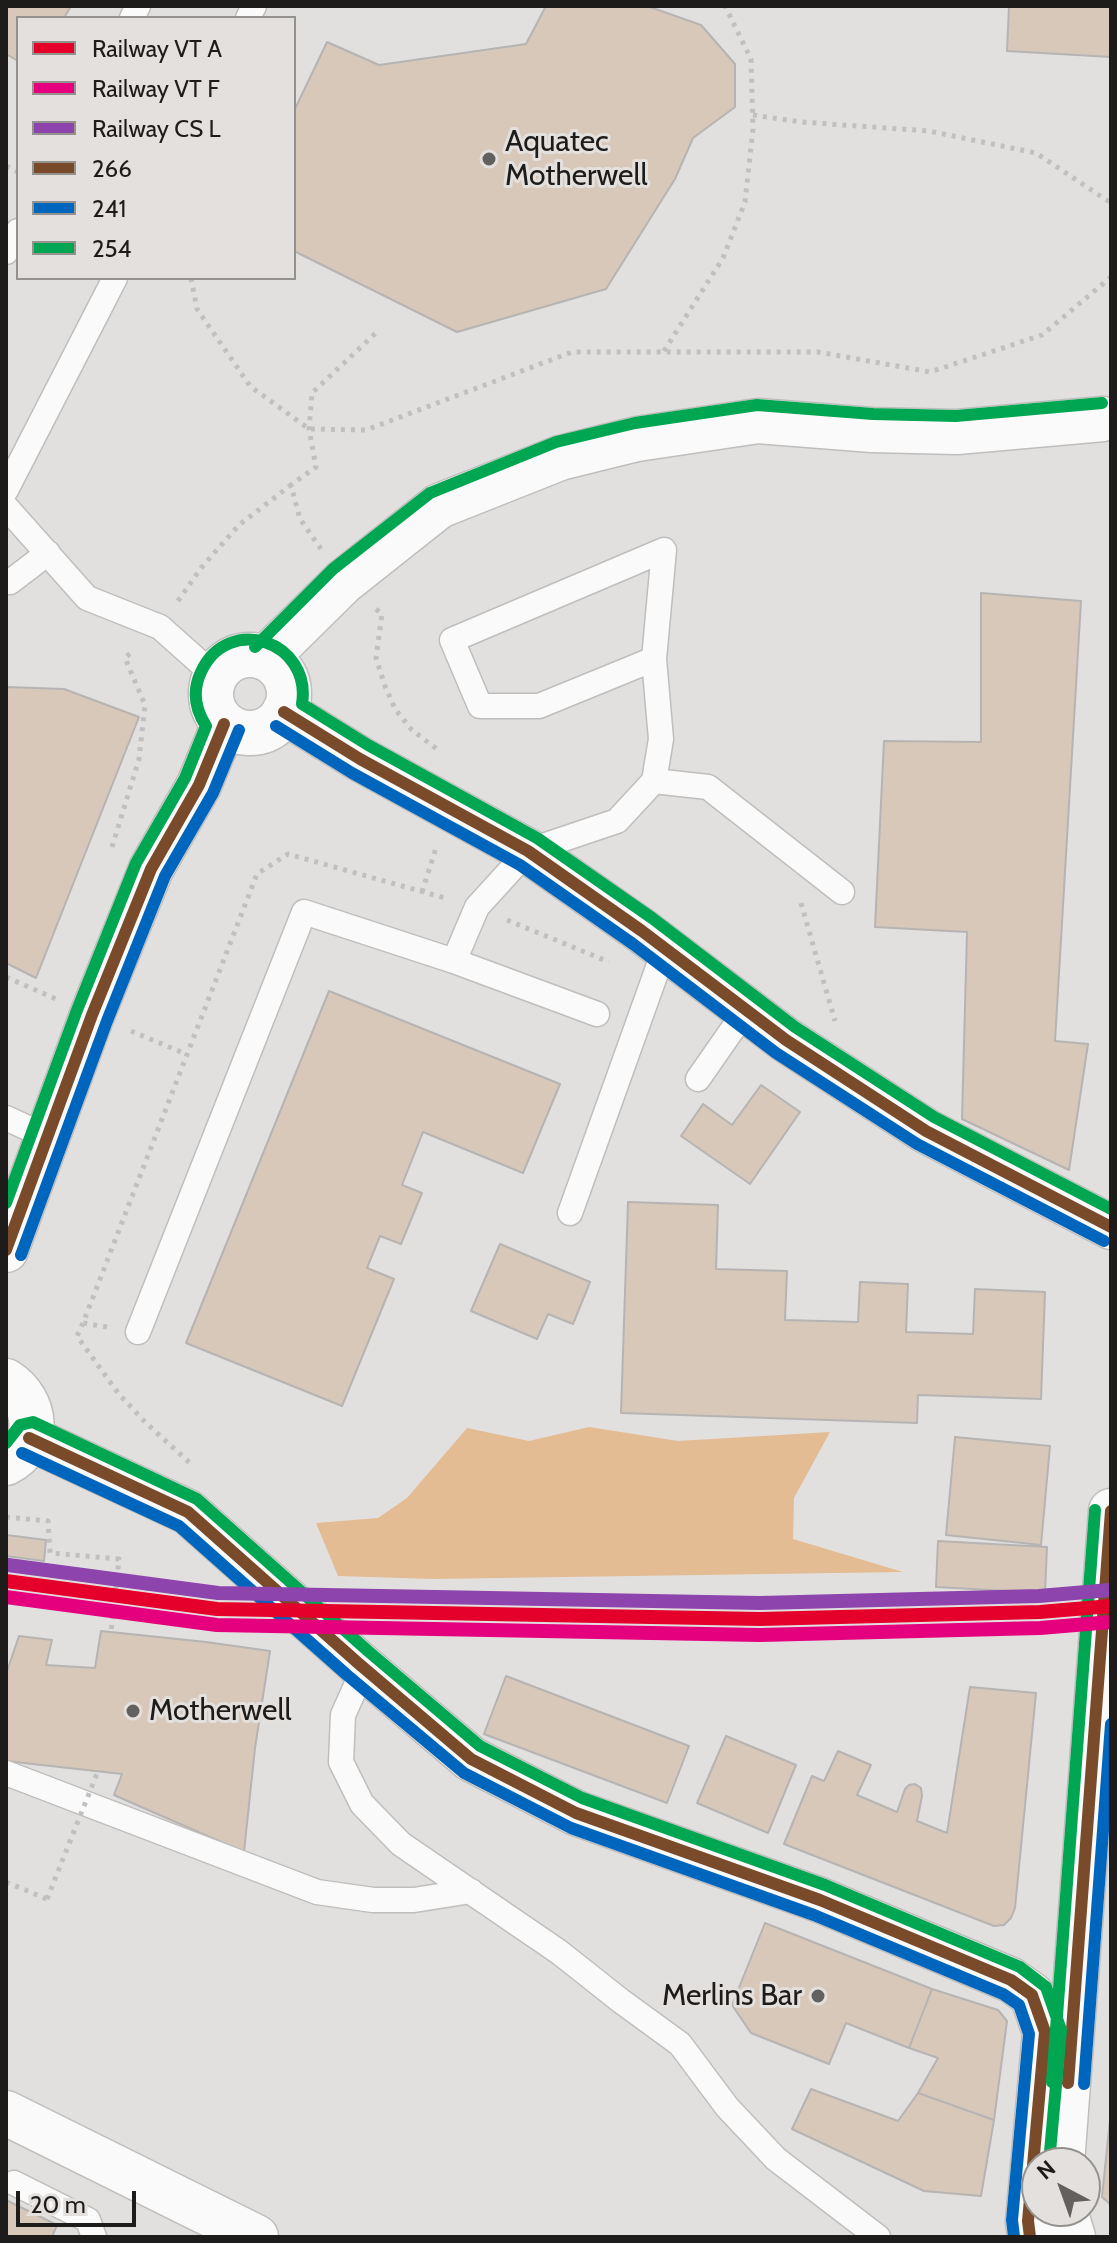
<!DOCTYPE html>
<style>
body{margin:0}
#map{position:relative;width:1117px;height:2243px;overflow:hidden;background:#e2e0de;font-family:Cabin,sans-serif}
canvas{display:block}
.frame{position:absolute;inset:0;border:8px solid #1e1c1b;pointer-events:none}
.legend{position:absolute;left:16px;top:16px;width:280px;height:264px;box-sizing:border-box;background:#e3e0dd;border:2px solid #94928f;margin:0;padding:10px 14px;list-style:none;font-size:24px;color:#1e1c1b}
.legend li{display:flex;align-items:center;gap:16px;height:40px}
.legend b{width:40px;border:2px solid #94928f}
.north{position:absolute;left:1021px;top:2147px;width:80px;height:80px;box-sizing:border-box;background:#e3e0dd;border:2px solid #94928f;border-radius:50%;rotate:319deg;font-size:22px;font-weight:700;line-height:32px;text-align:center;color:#1e1c1b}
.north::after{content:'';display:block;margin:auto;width:28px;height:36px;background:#63615f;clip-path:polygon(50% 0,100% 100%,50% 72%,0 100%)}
.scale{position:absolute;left:16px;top:2191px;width:120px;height:36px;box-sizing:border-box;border:4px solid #1e1c1b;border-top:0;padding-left:10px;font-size:24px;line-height:28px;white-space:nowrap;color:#1e1c1b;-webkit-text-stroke:6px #e3e0dd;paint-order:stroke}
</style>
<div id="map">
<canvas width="1117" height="2243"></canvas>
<div class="frame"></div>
<ul class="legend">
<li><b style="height:10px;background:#e4002b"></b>Railway VT A</li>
<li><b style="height:10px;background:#e5007d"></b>Railway VT F</li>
<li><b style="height:10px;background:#8e44ad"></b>Railway CS L</li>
<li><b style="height:10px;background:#7a4b2a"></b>266</li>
<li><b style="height:10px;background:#0065bd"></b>241</li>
<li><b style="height:10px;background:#00a651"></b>254</li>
</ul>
<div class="north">N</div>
<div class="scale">20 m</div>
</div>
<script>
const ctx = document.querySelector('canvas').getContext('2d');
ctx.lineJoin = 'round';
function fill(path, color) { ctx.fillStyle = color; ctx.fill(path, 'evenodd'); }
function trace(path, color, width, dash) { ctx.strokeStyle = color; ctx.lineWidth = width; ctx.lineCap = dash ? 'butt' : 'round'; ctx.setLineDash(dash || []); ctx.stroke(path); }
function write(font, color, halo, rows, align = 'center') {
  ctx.font = font + ' Cabin,sans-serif'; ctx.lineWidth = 6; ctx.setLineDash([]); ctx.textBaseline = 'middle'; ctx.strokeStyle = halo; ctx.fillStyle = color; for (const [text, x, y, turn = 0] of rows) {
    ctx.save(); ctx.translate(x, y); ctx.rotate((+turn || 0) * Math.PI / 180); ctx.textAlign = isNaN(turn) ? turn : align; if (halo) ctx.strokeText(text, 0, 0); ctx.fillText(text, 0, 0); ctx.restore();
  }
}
fill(new Path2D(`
 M589,1427l89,14 152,-9 -36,66 -1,41 110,33 -471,7 -94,-3 -22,-53 62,-5 29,-20 60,-70 62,13z`), '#e4bc93');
const building = new Path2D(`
 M6,6h65l-7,12h-46v43l-12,-7z
 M546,6h101l54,19 34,39v43l-42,31 -18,41 -69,110 -149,43 -163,-81v-140l33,-69 52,23 147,-21z
 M1009,6h102v51l-104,-6z
 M981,593l100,8 -26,440 33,3 -19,126 -107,-51 5,-187 -92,-5 9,-186 97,1z
 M6,687l58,2 75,28 -103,261 -30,-15z
 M329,991l231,93 -37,89 -100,-41 -21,53 20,8 -21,51 -21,-8 -13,32 27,11 -52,127 -156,-63z
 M761,1085l39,27 -50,72 -69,-48 22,-32 29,21z
 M628,1202l90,3 -2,64 71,2 -2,49 73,2 2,-40 48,2 -2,48 67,2 2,-45 70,3 -4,107 -123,-4 -1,28 -296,-10z
 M500,1244l90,38 -17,42 -25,-10 -11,25 -66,-28z
 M955,1437l95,9 -9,99 -95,-10z
 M6,1535l40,5 -2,21 -38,-5z
 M938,1541l109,6 -2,46 -109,-6z
 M101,1631l105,11 64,9 -15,97 -11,104 -130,-57 8,-21 -116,-13v-87l13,-38 33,4 -6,25 49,3z
 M506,1676l183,70 -22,57 -183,-69z
 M970,1687l66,6 -21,215 -4,10 -7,7 -10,1 -210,-82 28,-68 12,5 14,-30 33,14 -14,30 40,17 8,-23 4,-4 6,-1 6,4 1,8 -5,25 30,12z
 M726,1736l70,29 -28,68 -71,-30z
 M765,1923l167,66 -23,59 -63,-25 -17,41 -78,-31 -19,-28z
 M932,1989l66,21 9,11 -13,99 -76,-27 20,-35 -29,-10z
 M811,2089l87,32 20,-28 76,27 -13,76 -57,-5 -132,-62z
 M1111,2110v95l-9,-8z
 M6,2200l51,25 -5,12h-46z`);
fill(building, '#d8c8ba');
trace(building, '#b5b4b3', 2);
const lane = new Path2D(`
 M132,18l6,-12
 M248,18l6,-12
 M6,252l12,-21
 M6,490l109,-212
 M6,507l81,91 73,29 55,49
 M6,581l4,1 38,-29
 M654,781l54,6 134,105
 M454,961l143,53
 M698,1079l48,-69
 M6,1118l41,19
 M570,1213l95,-265
 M138,1332l166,-420 150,49 23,-54 51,-56 89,-30 37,-40 7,-42 -7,-80 10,-109 -212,90 28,66h59l115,-47
 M364,1668l-21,47 -2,47 21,42 39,40 158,108 62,49 59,43 47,63 49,52 102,78
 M6,1773l311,119 56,8h41l57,-9
 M14,2183l74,37 6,17`);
const street = new Path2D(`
 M284,712l76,47 168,92 114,80 144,109 140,91 185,96
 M6,2113l250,124
 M1062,2163l49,-652
 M1065,2211l8,26`);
const primary = new Path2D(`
 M211 694a39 39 0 1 1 78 0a39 39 0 1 1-78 0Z
 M266,658l77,-76 96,-76 121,-48 77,-19 121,-18 114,9 85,2 146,-13
 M6,1250l86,-235 59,-146 48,-84 25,-61
 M6,1381c31,20 37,63 0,82
 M29,1438l159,74 170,151 113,96 105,54 244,87 191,80 21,15 13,37 -17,189 2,16`);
trace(lane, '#bfbebc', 27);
trace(street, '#bfbebc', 47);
trace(primary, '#bfbebc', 47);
trace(new Path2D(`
 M753,115l48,7 128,9 107,22 75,50
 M6,166l12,6
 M191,278l6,31 53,77 59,43 57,1 206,-78h246l112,20 112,-37 69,-58
 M664,351l59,-93 22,-56 8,-73 -2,-70 -26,-53
 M321,549l-21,-30 -9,-34 25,-18 -7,-38 3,-36 66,-62
 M178,601l23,-33 38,-43 52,-40
 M376,609l6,5 -6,44 9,28 10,23 17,21 26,20
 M112,847l27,-88 6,-54 -20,-47 9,-8
 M422,892l14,-44
 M801,903l34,118
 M507,920l102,42
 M6,977l50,22
 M131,1031l55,23
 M83,1323l-6,13 41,57 27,29 46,42
 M107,1327l-24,-4 174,-449 31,-20 157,44
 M6,1517l42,4 2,32 69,6 -8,73
 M6,1882l41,17`), '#c1c0c0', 5, [4, 6]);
trace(lane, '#fbfafa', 24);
trace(street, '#fbfafa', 44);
trace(primary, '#fbfafa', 44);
trace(new Path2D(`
 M47,1899l51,-128`), '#c1c0c0', 5, [4, 6]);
trace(new Path2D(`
 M284,712l76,47 168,92 114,80 144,109 140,91 185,96
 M6,1250l86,-235 59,-146 48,-84 25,-61
 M29,1438l159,74 170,151 113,96 105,54 244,87 191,80 21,15 13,37 -17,189 2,16
 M1068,2083l43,-572`), '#7a4b2a', 12);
trace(new Path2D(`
 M276,726l76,47 168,92 113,79 143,109 141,91 187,97
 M21,1255l86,-234 58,-145 48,-83 26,-63
 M22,1453l157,73 168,149 117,98 107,55 243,87 189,79 16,11 10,29 -17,186 2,17
 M1084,2084l27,-360`), '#0065bd', 12);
trace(new Path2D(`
 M255,647l78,-78 97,-76 126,-51 79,-19 122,-18 116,9 83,2 146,-13
 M6,1203l71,-193 59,-147 49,-85 21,-52c-11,-17 -14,-35 -5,-54 27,-59 111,-31 101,32l66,41 169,93 115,80 143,109 139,90 177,92
 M6,1443l14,-18 13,-3 164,77 171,152 112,95 102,52 243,87 195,82 26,20 15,43 -12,133
 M1052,2082l43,-572`), '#00a651', 12);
trace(new Path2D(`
 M6,1581l211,28 543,10 280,-7 71,-6`), '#e4002b', 14);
trace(new Path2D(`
 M6,1597l211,28 543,10 280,-7 71,-6`), '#e5007d', 14);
trace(new Path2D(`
 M8,1565l210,28 542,10 279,-7 71,-6`), '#8e44ad', 14);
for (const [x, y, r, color] of [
 [489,159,8,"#63615f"],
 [133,1711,8,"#63615f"],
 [818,1996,8,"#63615f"]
]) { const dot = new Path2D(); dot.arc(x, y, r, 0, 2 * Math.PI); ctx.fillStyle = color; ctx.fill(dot); trace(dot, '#e3e0dd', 3); }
write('30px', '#1e1c1b', '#e3e0dd', [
 ["Aquatec",505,142],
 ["Motherwell",505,176],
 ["Motherwell",149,1711],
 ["Merlins Bar",802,1996,"right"]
], 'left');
</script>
